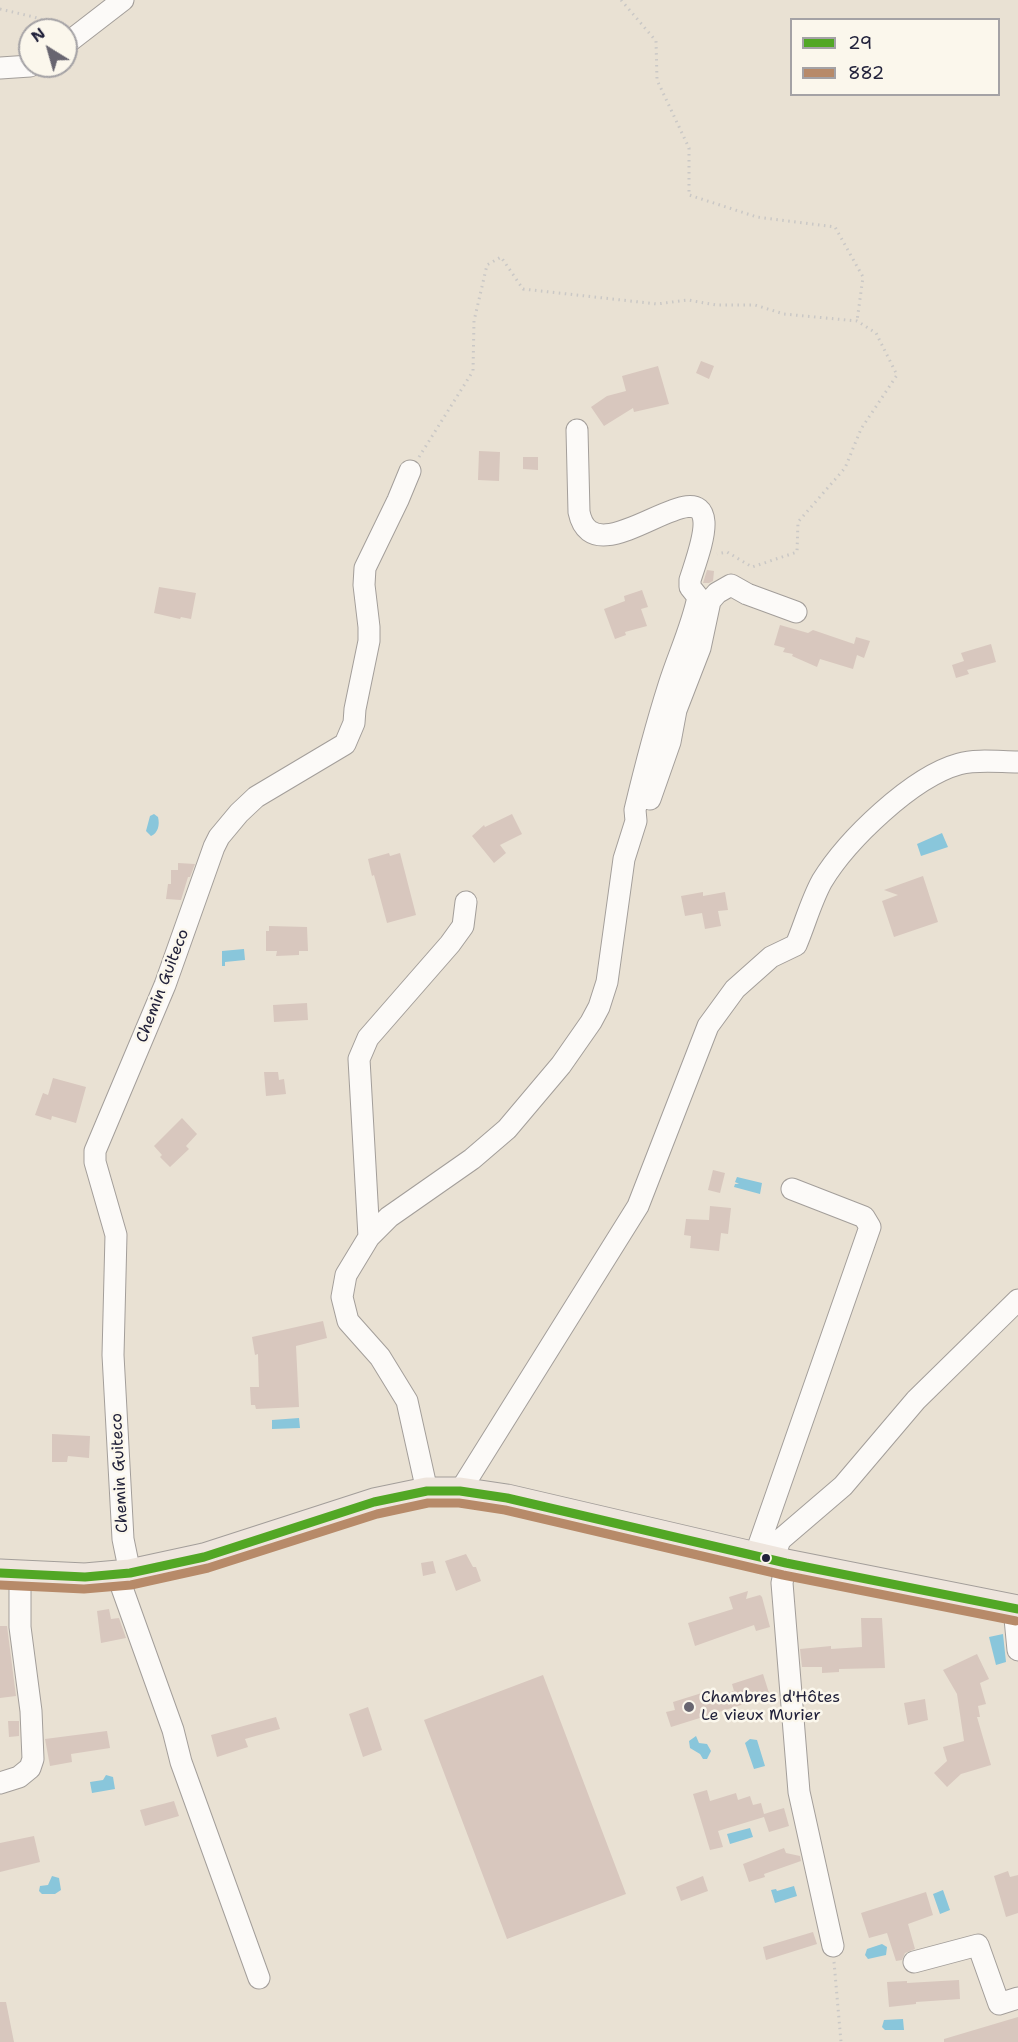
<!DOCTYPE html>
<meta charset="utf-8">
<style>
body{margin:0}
#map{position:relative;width:1018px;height:2042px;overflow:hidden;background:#e9e1d3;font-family:"Shantell Sans",sans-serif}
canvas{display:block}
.legend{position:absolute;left:790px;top:18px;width:210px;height:78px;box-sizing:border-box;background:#fbf7ec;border:2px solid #a4a2a5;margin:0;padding:8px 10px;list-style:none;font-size:18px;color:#22223b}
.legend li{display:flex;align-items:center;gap:12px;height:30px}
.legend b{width:30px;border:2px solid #a4a2a5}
.north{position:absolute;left:18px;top:18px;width:60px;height:60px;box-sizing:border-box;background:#fbf7ec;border:2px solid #a4a2a5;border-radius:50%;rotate:323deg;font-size:16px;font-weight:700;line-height:24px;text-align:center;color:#22223b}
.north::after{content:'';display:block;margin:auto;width:21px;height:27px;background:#686570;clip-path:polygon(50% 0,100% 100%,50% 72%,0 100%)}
</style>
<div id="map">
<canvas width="1018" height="2042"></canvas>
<ul class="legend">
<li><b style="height:8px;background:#52a725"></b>29</li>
<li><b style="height:8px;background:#b78a69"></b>882</li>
</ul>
<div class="north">N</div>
</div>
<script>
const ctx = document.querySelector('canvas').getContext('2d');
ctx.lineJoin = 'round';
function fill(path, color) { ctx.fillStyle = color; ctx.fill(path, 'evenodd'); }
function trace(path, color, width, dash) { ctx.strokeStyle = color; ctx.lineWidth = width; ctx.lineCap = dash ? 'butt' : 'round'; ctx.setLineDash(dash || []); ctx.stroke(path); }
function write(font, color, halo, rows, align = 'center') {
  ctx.font = font + ' "Shantell Sans",sans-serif'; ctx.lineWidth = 5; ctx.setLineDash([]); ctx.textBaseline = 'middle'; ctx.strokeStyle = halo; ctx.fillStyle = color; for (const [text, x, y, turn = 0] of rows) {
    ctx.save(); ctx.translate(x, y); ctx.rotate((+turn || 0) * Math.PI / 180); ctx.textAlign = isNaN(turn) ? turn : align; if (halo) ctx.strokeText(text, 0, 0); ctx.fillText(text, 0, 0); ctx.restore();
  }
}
fill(new Path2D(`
 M154,814l4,3c2,8 0,16 -7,19l-5,-5 4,-15z
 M942,833l6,14 -27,9 -4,-12z
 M244,949l1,11 -20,2v4h-3v-15z
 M737,1177l25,6 -2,11 -26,-7 1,-3h4l-4,-2z
 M299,1418l1,10 -28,1v-9z
 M1003,1634l3,28 -10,3 -7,-28z
 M696,1736l3,7 8,1 4,7 -4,8h-4l-3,-5 -10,-6 -1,-7z
 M750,1739l7,1 8,26 -11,3 -9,-26z
 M106,1775l7,2 2,12 -23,4 -2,-11 13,-2z
 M750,1828l3,9 -23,7 -3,-10z
 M52,1876l7,2 2,12 -6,4h-13l-3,-3 1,-5 8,-1z
 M794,1886l3,10 -22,7 -4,-13 5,-1 1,2z
 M943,1890l7,20 -10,4 -7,-20z
 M882,1944l5,3 -1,8 -18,4 -3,-4 2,-6z
 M903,2019l1,11h-19l-3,-3 2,-7z`), '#89c6db');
fill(new Path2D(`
 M701,361l13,5 -5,13 -13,-6z
 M658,366l11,38 -35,8 -1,-4 -29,18 -13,-19 16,-11 19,-5 -4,-15z
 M479,451l21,1 -1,29 -21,-1z
 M523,457h15v13l-15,-1z
 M707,570l7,1 -1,10 -4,2h-6z
 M159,587l37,6 -5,26 -10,-2 -1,2 -26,-6z
 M642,590l6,17 -7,2 6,17 -22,6 1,3 -11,4 -11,-30 21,-8 -1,-5z
 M780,625l28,8 5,-3 41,14 2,-7 14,4 -6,17 -7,-3 -4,14 -33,-10 -3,8 -25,-11 1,-2 -10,-2 2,-4 -11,-3z
 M991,644l5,18 -29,8 2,4 -13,4 -4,-13 12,-4 -3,-8z
 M512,814l10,20 -22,11 6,8 -12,10 -22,-27 12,-11 1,2z
 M389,853l1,3 10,-3 16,62 -29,8 -13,-48 -2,1 -4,-17z
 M178,863l17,1 -5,13h-2l-7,23 -15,-1 2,-15h3v-14h7z
 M923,876l15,46 -44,15 -12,-36 16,-6 -14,-5z
 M703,892v4l22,-4 3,18 -10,1 3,15 -16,3 -3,-16 -17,3 -4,-20z
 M269,926l38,1 1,24h-9v4l-23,1 1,-5h-11v-20h3z
 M307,1003l1,17 -34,2 -1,-17z
 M264,1072h14l1,8 5,-1 2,15 -20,2z
 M53,1078l33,9 -10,36 -24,-7 -1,4 -16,-5 8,-22 5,2z
 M182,1118l15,16 -11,12 3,3 -19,18 -10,-10 2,-2 -8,-9z
 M713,1170l12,3 -5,20 -12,-3z
 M710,1206l21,2 -3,26 -7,-1 -2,18 -29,-3 1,-12 -7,-1 2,-16 23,1z
 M323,1321l4,17 -31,8 3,61 -43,2 -1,-4h-4l-1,-18h9l-1,-33 -3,1 -3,-18z
 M52,1434l38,2 -1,22 -21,-2 -1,6h-15z
 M466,1554l7,13h3l5,14 -25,10 -11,-30z
 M433,1561l3,12 -13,3 -2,-13z
 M748,1591l-2,8 14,-4 2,2 8,30 -14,4 -2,-6 -59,21 -7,-23 45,-14 -4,-12z
 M109,1609l2,10 8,-1 7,20 -25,5 -4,-32z
 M861,1618h21l3,50 -46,1v3l-17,1v-6h-20l-2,-18 31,-3v3l31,-2z
 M0,1626h7l9,70 -16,2z
 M977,1654l12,25 -9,4 6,21 -8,2 2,11h-3l14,48 -30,9 -14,13 -13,-14 13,-12 -4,-14 21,-6 -7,-47 -14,-24z
 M763,1674l7,22 -99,31 -5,-15 9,-2 -2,-8 32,-10 2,8 27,-9 -2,-7z
 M543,1675l83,219 -119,45 -83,-219z
 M925,1699l3,21 -20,5 -4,-22z
 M368,1707l14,43 -19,7 -14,-43z
 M276,1717l4,12 -35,10 3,8 -31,10 -6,-22z
 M8,1721h11v15l-10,1z
 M107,1731l3,17 -39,6 1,8 -22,4 -5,-27z
 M707,1790l3,11 26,-8 2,7 12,-4 3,9 8,-2 3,11 20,-6 5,18 -20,6 -5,-15 -46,14 5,16 -13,3 -17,-56z
 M174,1801l5,15 -34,10 -5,-16z
 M34,1836l6,26 -40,10v-29z
 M784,1848l2,5 14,3 1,5 -37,13 1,3 -16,5 -6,-18z
 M1008,1871l2,6 8,-2v38l-12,4 -12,-41z
 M703,1876l5,15 -27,10 -5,-14z
 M926,1892l7,23 -25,9 7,25 -10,4 -3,7 -6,1 -9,-28 -18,5 -8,-25z
 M813,1932l4,12 -51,16 -3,-13z
 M959,1980l1,19 -44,3v2l-27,3 -2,-25 20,-1v2z
 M0,2002h6l8,40h-14z
 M1018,2017v25h-74v-3z`), '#d8c7be');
const minor = new Path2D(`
 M66,44l57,-44
 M0,68l30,-2
 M650,799l20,-57 6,-32 24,-62 10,-47 7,-8 14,-8 16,9 49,18
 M369,1237l-10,-178 9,-21 82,-94 13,-18 3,-24
 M427,1491l-20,-90 -27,-44 -32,-36 -6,-24 4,-22 23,-38 20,-20 83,-58 35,-30 54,-64 30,-43 8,-15 8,-25 17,-123 12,-38 -1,-11c10,-42 21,-84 34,-125 9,-29 23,-58 29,-88l-8,-10v-7c5,-16 15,-42 14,-58 -4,-55 -111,59 -125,-10l-2,-82
 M460,1491l178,-285 70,-180 27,-37 36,-32 25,-12c9,-21 15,-44 26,-64 25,-41 90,-104 137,-117 17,-5 41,-2 59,-2
 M755,1556l115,-329 -6,-10 -72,-28
 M773,1560l7,-20 63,-54 73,-86 102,-100
 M786,1563l-4,20 17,209 34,154
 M130,1573l-7,-34 -10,-184 3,-120 -21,-73v-11l70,-166 49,-138 5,-10 20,-24 17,-16 89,-53 9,-21 1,-14 14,-68v-14l-5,-42 1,-17 33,-68 12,-29
 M117,1574l56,156 8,32 78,216
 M1014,1608l4,42
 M0,1783l19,-6 11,-9 3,-9 -2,-48 -11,-84v-53
 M914,1962l64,-17 21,59 19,-6`);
const major = new Path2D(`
 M0,1573l85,4 45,-4 74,-16 170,-55 53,-11h33l47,7 279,65 232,46`);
trace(minor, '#a39e9a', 23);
trace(major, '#a39e9a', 29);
trace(new Path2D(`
 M621,0l35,41 1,39 32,68v47l68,22 78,10 28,50 -6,44
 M0,9l34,8 28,9
 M419,457l54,-86 1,-50 13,-56 14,-8 22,32 134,15 31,-4 28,5h39l29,9 73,7 19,12 21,42 -36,54 -16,39 -47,54 -1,30 -45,15 -25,-15 -10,2
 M834,1962l7,80`), '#cac8c6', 3, [1.5, 4.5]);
trace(minor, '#fcfaf8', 21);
trace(major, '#eee5dd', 27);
trace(new Path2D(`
 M0,1573l85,4 45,-4 74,-16 170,-55 53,-11h33l47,7 279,65 232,46`), '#52a725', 9);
trace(new Path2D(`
 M0,1585l84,4 47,-4 77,-17 169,-54 51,-11h31l46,7 278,65 233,46`), '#b78a69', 9);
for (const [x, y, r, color] of [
 [766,1558,5,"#22223b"],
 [689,1707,6,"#686570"]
]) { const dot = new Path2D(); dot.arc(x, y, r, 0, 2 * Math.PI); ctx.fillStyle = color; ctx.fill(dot); trace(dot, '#fbf7ec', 2); }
write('16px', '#22223b', '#fbf7ec', [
 ["Chemin Guiteco",163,986,-69],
 ["Chemin Guiteco",120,1473,-93]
]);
write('16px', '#22223b', '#fbf7ec', [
 ["Chambres d'Hôtes",701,1698],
 ["Le vieux Murier",701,1716]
], 'left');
</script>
